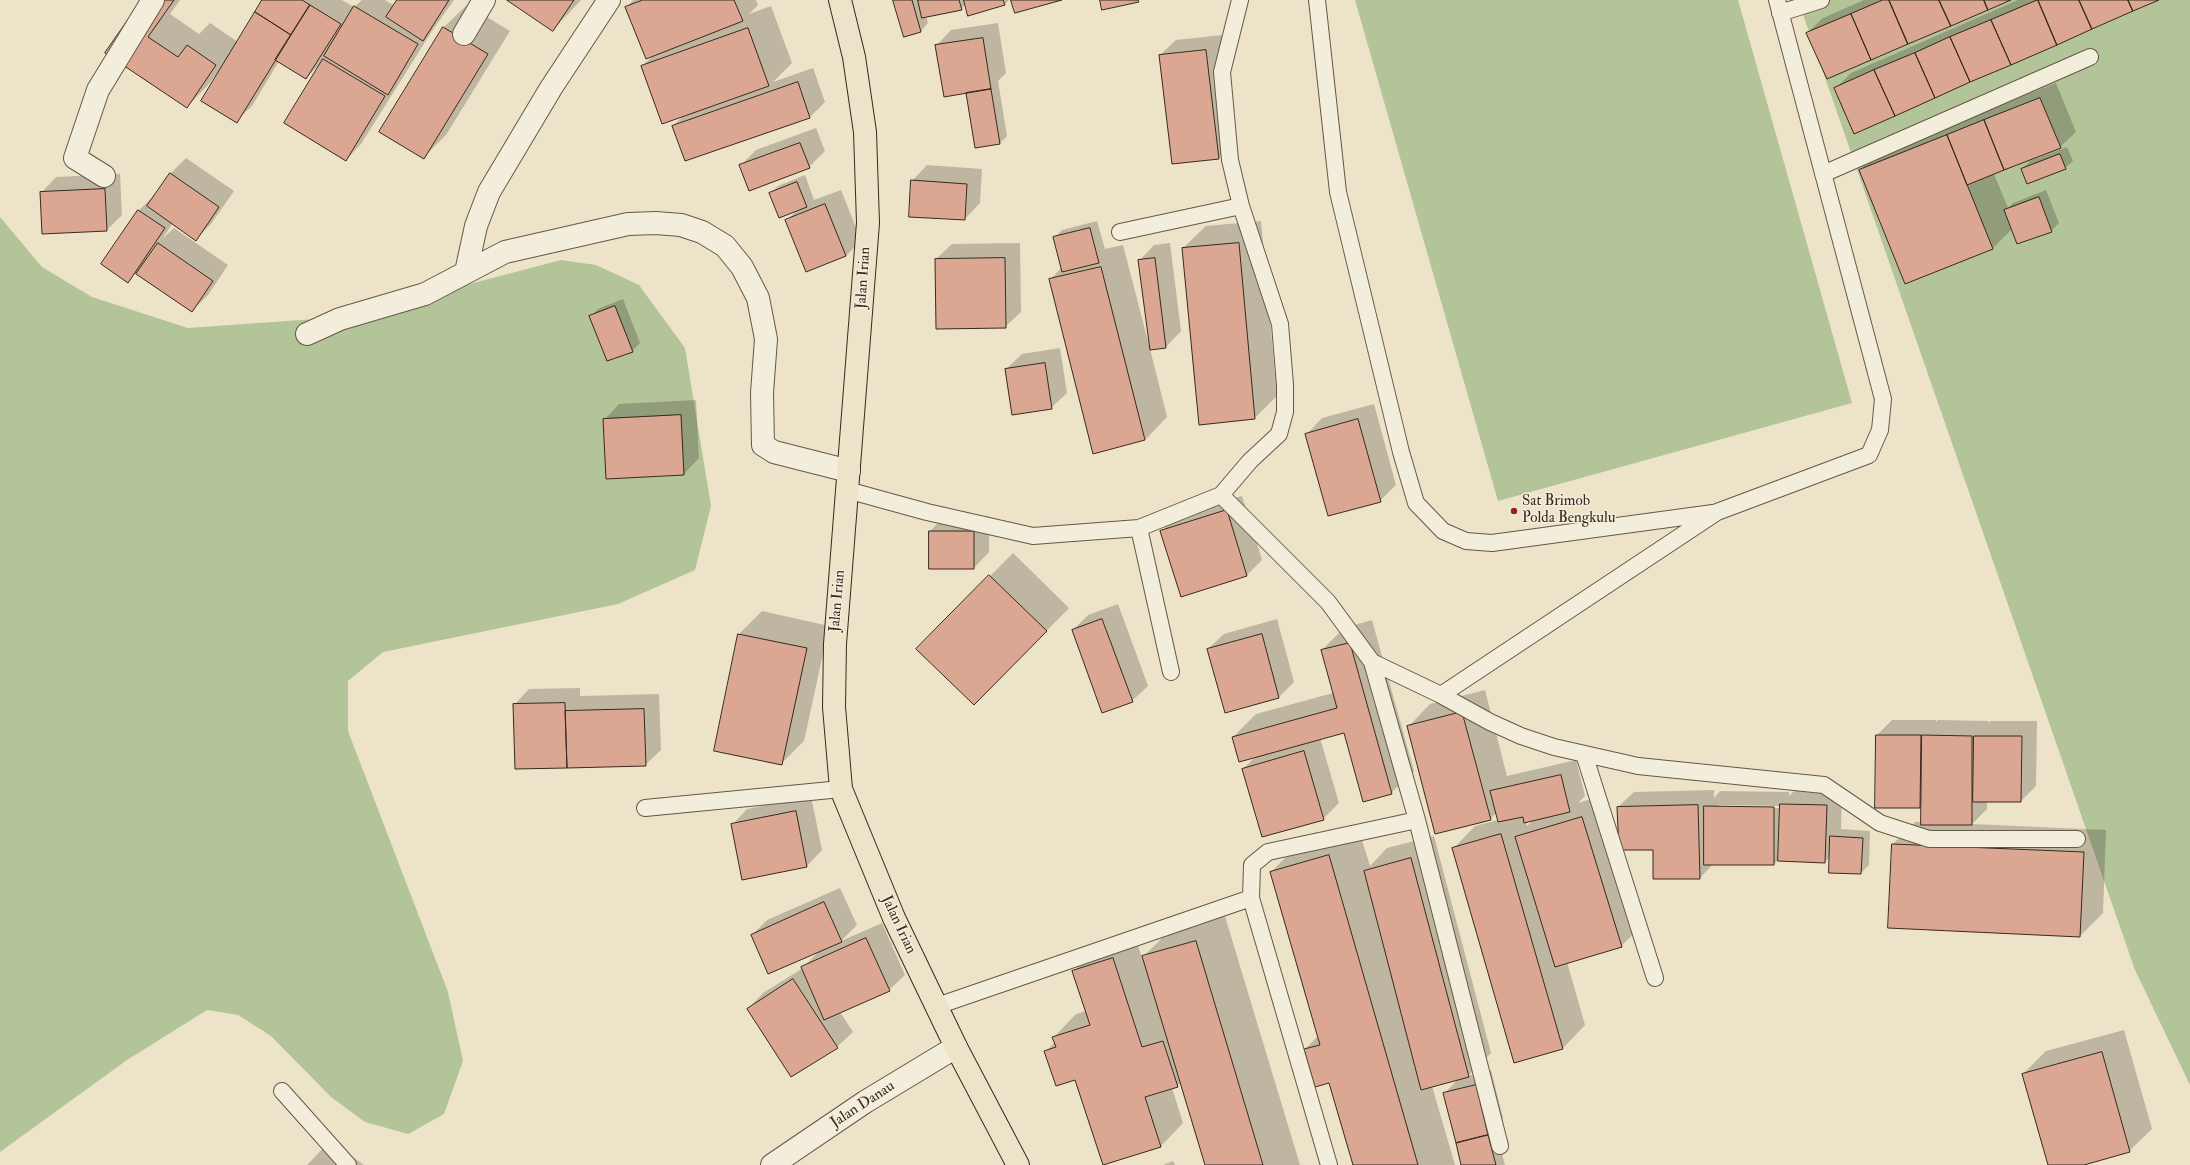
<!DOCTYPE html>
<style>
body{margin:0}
canvas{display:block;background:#ede3c8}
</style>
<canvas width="2190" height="1165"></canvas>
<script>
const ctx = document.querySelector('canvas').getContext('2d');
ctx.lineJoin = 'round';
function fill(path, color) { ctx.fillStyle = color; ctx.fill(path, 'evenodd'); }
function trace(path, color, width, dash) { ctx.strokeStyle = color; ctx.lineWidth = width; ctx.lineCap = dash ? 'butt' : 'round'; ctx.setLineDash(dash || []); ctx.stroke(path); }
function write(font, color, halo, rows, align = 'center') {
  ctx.font = font + ' "IM FELL Double Pica",serif'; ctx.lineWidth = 3; ctx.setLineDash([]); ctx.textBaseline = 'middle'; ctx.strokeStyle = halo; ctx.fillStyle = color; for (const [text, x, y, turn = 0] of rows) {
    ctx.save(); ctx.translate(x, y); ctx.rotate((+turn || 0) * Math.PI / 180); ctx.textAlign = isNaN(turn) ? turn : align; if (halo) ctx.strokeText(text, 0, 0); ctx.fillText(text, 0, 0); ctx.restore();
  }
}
fill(new Path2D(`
 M1355,0h383l114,403 -354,98z
 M1798,0h392v1085l-55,-115z
 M0,217l42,50 50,30 96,31 156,-11 217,-57 35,5 43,20 46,63 26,158 -16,64 -77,34 -235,48 -35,29v50l100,261 15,69 -19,53 -36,20 -43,-12 -34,-25 -60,-61 -33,-21 -31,-5 -80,50 -127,92z`), '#b4c499');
fill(new Path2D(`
 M143,0h37l-10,14 29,20 11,-11 28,19 26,-42h78l12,7 8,-7h23l10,6 3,-6h56l-22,31 -71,113 -15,16 -25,-97 -15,15 -27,-17 -27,45 -16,15 -19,-48 -8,11 -22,23 -80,-54z
 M509,0h72l-28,30z
 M633,0h123l2,5 -9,9 22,-8 21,57 -19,19 40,-14 12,34 -15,15 -124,43 -13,-34 11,-11 -42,-49 12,-11 -27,-48z
 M894,0h115l-5,5 -38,-1 -5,5 -35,7 2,7 -7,8z
 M1864,0h145l-202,33 16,-15z
 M2018,0h138l-321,89 16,-16z
 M467,5l43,26 -64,104 -22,22 -44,-26 64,-104z
 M998,23l8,50 -8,8 9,55 -7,7 -64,-97 15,-16z
 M1222,35l12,107 -15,16 -59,-103 16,-15z
 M2056,83l20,49 -16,15 -66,27 14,34 5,-5 33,-13 13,33 -8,8 -39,-2 -19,19 -133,-78 23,-22 88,-31z
 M816,128l9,23 -16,16 -69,-1 16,-16z
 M2067,147l6,14 -8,7 -43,1 8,-8z
 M186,158l48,33 -23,33 -15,15 -23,-16 -11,16 12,-11 54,37 -20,30 -16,16 -56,-38 -8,8 -26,-17 37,-54 16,-15 15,-21z
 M927,165l55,4 -2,34 -15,16 -53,-38z
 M120,174l2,41 -15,15 -66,-37 15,-16z
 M805,175l9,25 27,-10 20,50 -15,16 -60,-35 11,-11 -27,-16 8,-8z
 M1097,221l8,28 18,-4 26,100 -10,-84 15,-16 16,-2 11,88 -15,16 -16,2 17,68 -22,23 -95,-160 12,-13 -7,-30 7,-7z
 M1261,221l16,175 -22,22 -72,-170 23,-22z
 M1020,243l1,69 -16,15 -68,1 -1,-69 16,-15z
 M623,299l17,44 -8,8 -42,-34 8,-8z
 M1060,348l7,45 -16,15 -45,-39 16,-15z
 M696,400l3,58 -15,16 -80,-54 15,-16z
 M1374,404l22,81 -16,16 -73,-67 15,-16z
 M1242,496l20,64 -15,15 -85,-44 15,-16z
 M945,516h44v36l-15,16 -44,-37z
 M1013,553l56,55 -95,96 -56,-55z
 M1118,604l30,82 -16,15 -59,-71 15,-15z
 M762,611l67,15 -25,115 -23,23 -66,-14 24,-116z
 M1277,619l17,63 -15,15 -53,15 -18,-63 16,-15z
 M1372,620l42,151 -23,22 -47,-62 -24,7 19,65 -16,16 -80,-50 13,-13 -23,-19 23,-23 77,-21 -11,-43 22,-22z
 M580,688v8l79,-2 2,56 -16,15 -131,-60 15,-16z
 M1485,690l22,86 69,-16 9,36 -7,7 27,-8 14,47 -1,-35 16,-15 80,-2v8l6,-7 69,1v4l7,-7 46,1 -1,39 29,2 -1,34 -8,8 -30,-17 -6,6 -46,-3 -5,5h-61l-13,14 -46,-29h-33l23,75 -23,22 -54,16 18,63 -22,23 -48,13 -62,-212 22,-23 23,-6 -2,-7 -6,6 -82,-92 22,-23zM1719,805l60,1v2l-60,-1zM1533,820l-6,6 -1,-4z
 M1892,720h44v2l2,-2 50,1v2l2,-2h47l-1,65 -15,15h-34v8l-15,15 134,6 -3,83 -23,23 -187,-92 22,-22h7l1,-17 -3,2h-44l1,-72z
 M811,796l11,54 -15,16 -64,13 -11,-54 15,-16z
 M1358,827l12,39 17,-18 47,-12 57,217 -23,23 23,-6 12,48 -8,8 10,39h-43l-18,-71 15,-16 -27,8 23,79h-101l-24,-83 -25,-33 13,-13 -47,-164 29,-29z
 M840,888l17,37 -16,16 41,-18 23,52 -16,15 -49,22 13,20 -16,15 -89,-38 15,-16 40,-25 16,-17 -67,-16 15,-15z
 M1224,913l76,252h-94l-25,-82 -9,5 11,35 -22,23 -85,-67 -30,-28 9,-9 -1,-5 22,-23 10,-3 -13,-39 23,-23 39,-13 7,22 30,-30z
 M2124,1030l28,99 -23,22 -49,14h-31l-26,-91 23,-23z
 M330,1141l34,24h-57z
 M1173,1161l2,4h-12z`), '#0003');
const building = new Path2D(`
 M142,0h32l-26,37 30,20 9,-12 29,20 -29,43 -82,-55z
 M262,0h40l8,5 -19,30 -36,-23z
 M397,0h52l-26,41 -37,-24z
 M507,0h67l-21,31z
 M643,0h91l9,21 -97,38 -21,-52z
 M893,0h19l9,32 -17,5z
 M918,0h41l3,10 -40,8z
 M964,0h39l2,5 -37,11z
 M1011,0h51l-47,13z
 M1100,0h38l1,2 -37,8z
 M1883,0h6l19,44 -37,16 -20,-46z
 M1889,0h50l12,26 -43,18z
 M1939,0h45l4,10 -37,16z
 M1984,0h27l-23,10z
 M2038,0h41l13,29 -35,16z
 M2038,0l19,45 -46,20 -20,-45z
 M2079,0h49l5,11 -41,18z
 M2128,0h31l-26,11z
 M310,5l31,19 -35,55 -31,-19z
 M354,6l64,38 -30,51 -64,-39z
 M255,12l36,23 -54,88 -36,-22z
 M1851,14l20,46 -44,19 -21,-46z
 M1991,20l20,45 -41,17 -20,-45z
 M443,27l45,27 -64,105 -45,-27z
 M748,28l21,58 -107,38 -21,-58z
 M1950,37l20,45 -35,16 -20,-45z
 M983,38l8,51 -47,8 -9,-52z
 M1206,50l13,109 -47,5 -13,-109z
 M1915,53l20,45 -40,18 -21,-46z
 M323,59l62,37 -39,65 -62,-38z
 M1874,70l21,46 -41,18 -20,-46z
 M798,82l12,36 -125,43 -13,-35z
 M991,89l9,55 -25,4 -9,-55z
 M2040,98l21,50 -57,22 -20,-50z
 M1984,120l20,50 -37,15 -20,-50z
 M1947,135l46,114 -88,35 -46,-114z
 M800,143l10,25 -61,23 -10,-26z
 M2060,154l6,15 -39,15 -6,-15z
 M170,173l49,34 -23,34 -49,-35z
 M911,180l56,4 -2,36 -56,-3z
 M797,182l10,25 -28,11 -10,-25z
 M105,189l2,42 -65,3 -2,-42z
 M2039,197l13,35 -35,12 -13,-34z
 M825,204l21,52 -40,16 -21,-52z
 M138,210l27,18 -37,55 -27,-19z
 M1090,228l9,35 -37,9 -9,-35z
 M158,243l55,38 -21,31 -56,-38z
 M1239,243l16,176 -56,6 -17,-177z
 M1005,258l1,70 -70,1 -1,-70z
 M1155,258l11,90 -16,2 -12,-90z
 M1101,267l44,173 -52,14 -44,-175z
 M615,306l18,46 -26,9 -18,-45z
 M1045,363l7,46 -40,6 -7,-46z
 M681,415l3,60 -78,4 -3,-60z
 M1358,419l23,83 -53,14 -23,-82z
 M1227,510l20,66 -66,21 -21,-66z
 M929,531h45v38h-45z
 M989,575l58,56 -73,74 -58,-56z
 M1102,619l31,83 -31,11 -30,-83z
 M738,634l69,14 -25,117 -68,-14z
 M1262,634l17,64 -54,15 -18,-64z
 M1350,643l42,151 -29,8 -19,-69 -105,29 -7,-25 105,-29 -16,-58z
 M565,703l2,65 -52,1 -2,-65z
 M644,709l2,57 -79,2 -2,-57z
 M1462,712l29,108 -56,14 -28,-108z
 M1876,735h45l-1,73h-45z
 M1922,735l50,1v89h-51z
 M1974,736h48l-1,66h-48z
 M1304,751l20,69 -62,17 -20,-68z
 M1561,775l9,37 -46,11 -1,-6 -25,5 -8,-31z
 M1780,804l47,1 -2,58 -47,-2z
 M1698,805l2,74h-47v-29h-34l-2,-43z
 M1704,806l70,1v58h-70z
 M796,811l11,56 -65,13 -11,-56z
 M1582,817l40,130 -67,20 -40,-130z
 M1501,834l62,215 -49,14 -62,-215z
 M1830,836l33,2 -2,36 -32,-1z
 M1892,844l192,8 -4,85 -192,-9z
 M1329,855l89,310h-65l-24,-82 -14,4 -11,-38 16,-4 -50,-173z
 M1411,858l58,219 -48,13 -57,-219z
 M824,902l18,40 -74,32 -17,-39z
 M866,938l24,53 -66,29 -23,-53z
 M1196,941l67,224h-58l-63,-209z
 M1113,958l29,89 21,-6 15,46 -33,10 16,50 -58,18 -28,-85 -19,6 -12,-35 12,-4 -4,-10 38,-12 -18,-54z
 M793,979l45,69 -47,29 -44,-68z
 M2102,1052l28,100 -46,13h-36l-26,-91z
 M1476,1085l12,50 -32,8 -13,-50z
 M1488,1135l8,30h-35l-5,-22z`);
fill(building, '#dba793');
trace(building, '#38291e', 1);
const service = new Path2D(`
 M1317,0l21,192 63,260 15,51 27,28 23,10 26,2 221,-30
 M1780,13l41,-13
 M1823,174l267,-117
 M1120,232l121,-26
 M847,490l80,22 106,24 106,-8 82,-33 29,-34 29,-27 6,-22v-27l-5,-61 -39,-118 -11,-46 -8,-88 18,-72
 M1221,495l107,107 44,60 69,33 49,27 31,14 33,11 84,19 186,19 56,38 49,16h148
 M1139,528l32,144
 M1372,662l45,158 83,326
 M1441,695l276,-183 152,-57 11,-25 3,-31 -106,-399
 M1584,754l71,224
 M645,808l196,-19
 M937,1006l314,-108
 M282,1091l66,74
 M1329,1165l-78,-267 1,-33 16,-13 149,-32`);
const minor = new Path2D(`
 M464,34l20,-34
 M104,176l-29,-18 23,-68 55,-90
 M466,272l10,-46 13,-34 62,-104 58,-88
 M307,334l33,-15 85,-25 80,-42 123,-28 28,-1 25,2 21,7 23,14 17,21 16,31 8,41 -4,54 1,52 11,7 75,19`);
const tertiary = new Path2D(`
 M772,1165l93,-63 91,-55`);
const primary = new Path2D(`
 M840,0l14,57 11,75 3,91 -33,421 -1,63 7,82 53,129 62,129 62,118`);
trace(service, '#655848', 18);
trace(minor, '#655848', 24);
trace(tertiary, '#655848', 24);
trace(primary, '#38291e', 24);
trace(service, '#f3eddb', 16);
trace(minor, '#f3eddb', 22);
trace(tertiary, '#f3eddb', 22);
trace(primary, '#ede3c8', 22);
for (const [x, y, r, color] of [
 [1514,511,4,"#8f2418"]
]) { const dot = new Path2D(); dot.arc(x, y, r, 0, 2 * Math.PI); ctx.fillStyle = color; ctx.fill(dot); trace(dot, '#f3eddb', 1.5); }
write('15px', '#38291e', '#f3eddb', [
 ["Jalan Irian",864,278,-86],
 ["Jalan Irian",838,601,-85],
 ["Jalan Irian",898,925,65],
 ["Jalan Danau",863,1105,-33]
]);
write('15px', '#38291e', '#f3eddb', [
 ["Sat Brimob",1522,502],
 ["Polda Bengkulu",1522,519]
], 'left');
</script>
